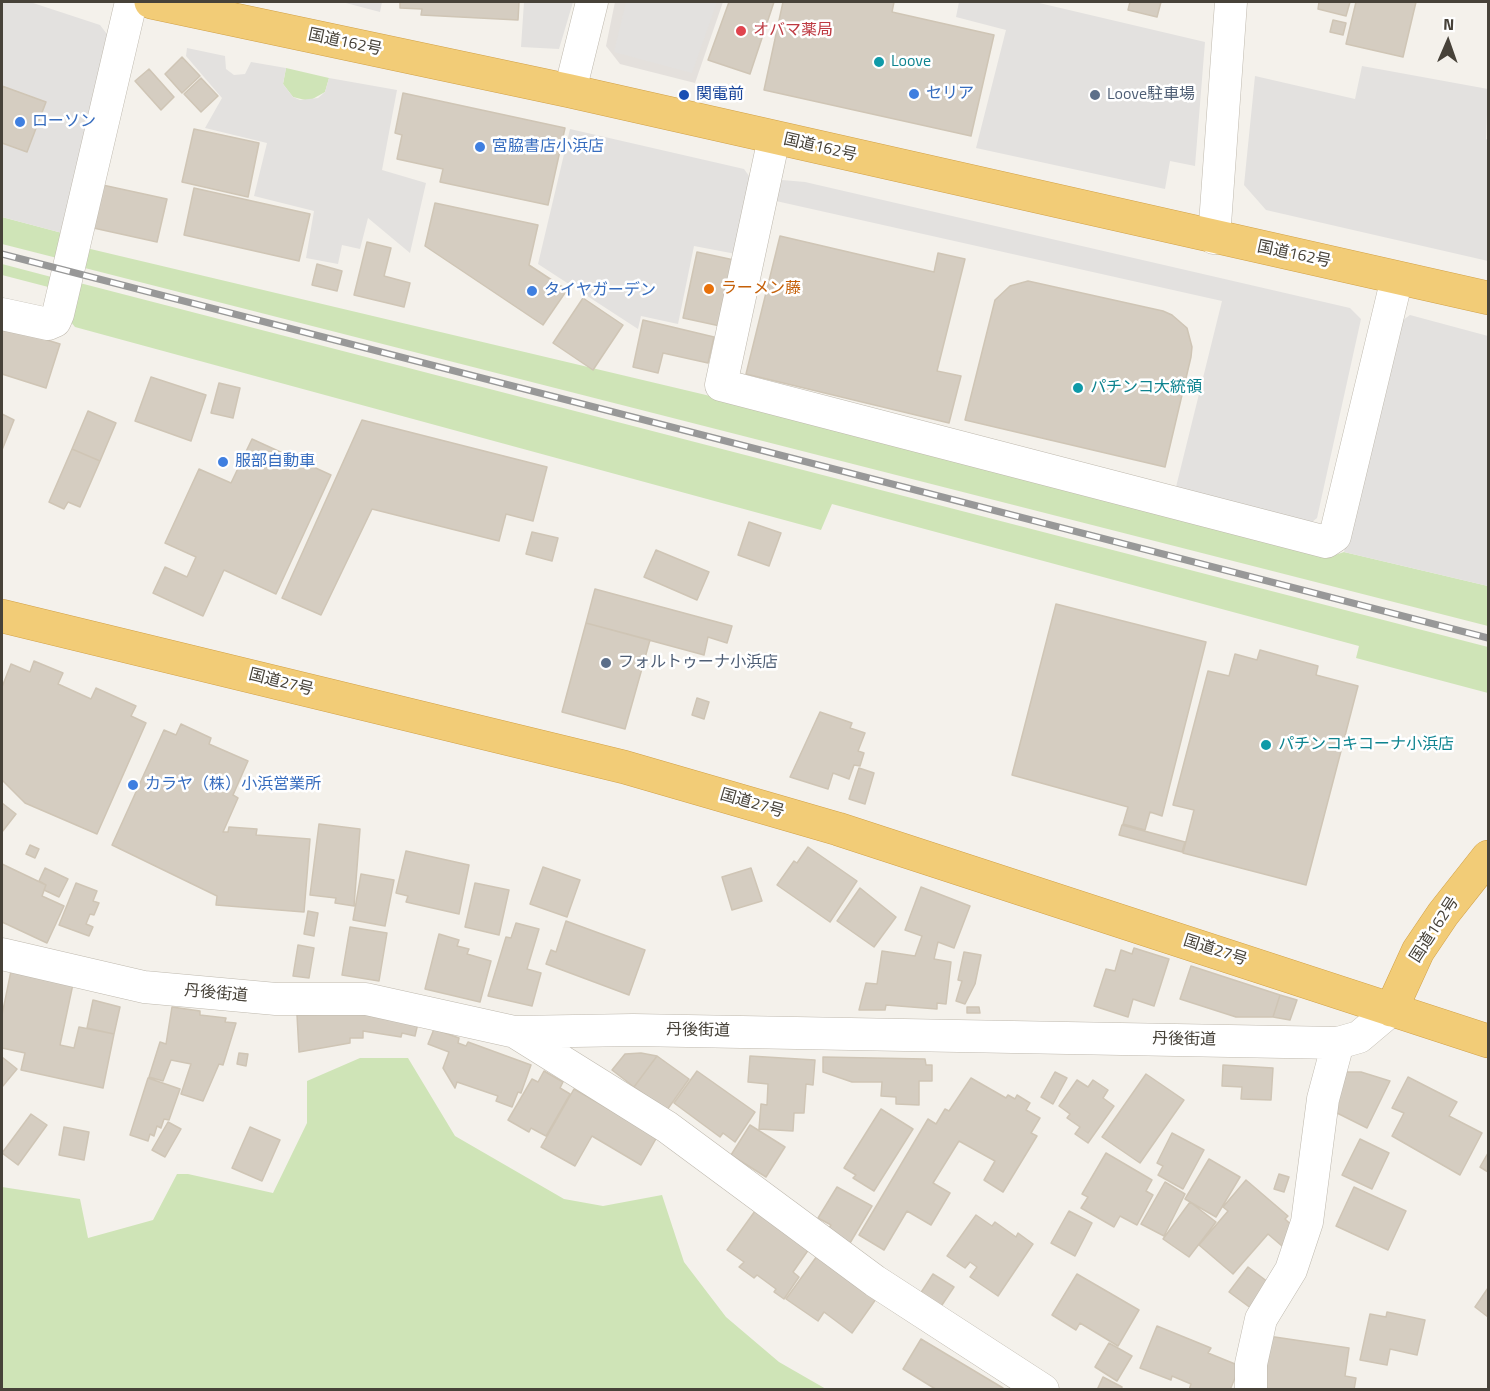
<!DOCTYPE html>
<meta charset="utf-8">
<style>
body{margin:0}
#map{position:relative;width:1490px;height:1391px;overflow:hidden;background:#f4f1eb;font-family:"Titillium Web",sans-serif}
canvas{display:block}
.frame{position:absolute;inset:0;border:3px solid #474239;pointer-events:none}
.north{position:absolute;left:1418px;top:12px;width:60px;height:60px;-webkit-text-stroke:4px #fff;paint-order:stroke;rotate:2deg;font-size:16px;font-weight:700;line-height:24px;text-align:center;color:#474239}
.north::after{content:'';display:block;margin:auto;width:21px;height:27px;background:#474239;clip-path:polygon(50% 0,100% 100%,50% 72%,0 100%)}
</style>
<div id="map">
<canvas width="1490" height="1391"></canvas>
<div class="frame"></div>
<div class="north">N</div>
</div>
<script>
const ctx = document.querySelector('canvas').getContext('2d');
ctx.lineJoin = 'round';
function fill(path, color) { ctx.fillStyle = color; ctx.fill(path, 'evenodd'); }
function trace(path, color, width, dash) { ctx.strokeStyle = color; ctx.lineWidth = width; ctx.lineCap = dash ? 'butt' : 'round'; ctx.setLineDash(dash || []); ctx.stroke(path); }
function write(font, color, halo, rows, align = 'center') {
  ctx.font = font + ' "Titillium Web","Noto Sans JP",sans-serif'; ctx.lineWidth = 5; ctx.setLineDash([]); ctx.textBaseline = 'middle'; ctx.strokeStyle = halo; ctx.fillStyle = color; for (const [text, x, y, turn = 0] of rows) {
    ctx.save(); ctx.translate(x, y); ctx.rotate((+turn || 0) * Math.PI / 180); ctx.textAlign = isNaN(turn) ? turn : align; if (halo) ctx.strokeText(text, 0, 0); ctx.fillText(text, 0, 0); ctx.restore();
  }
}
fill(new Path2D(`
 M615,2h108l-28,81 -75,-19 -14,-18z`), '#e4e0dc');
fill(new Path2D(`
 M286,68l43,10 -4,14 -16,9 -16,-4 -10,-13z
 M2,217l64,17 -5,25 -59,-15z
 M82,247l624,148 629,160 9,-3 144,34v40l-1411,-360z
 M2,264l57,15 -3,10 -54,-14z
 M72,281l1416,366v46l-132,-35 3,-12 -527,-142 -11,26 -746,-203 -10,-12z
 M360,1058h48l47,78 109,63 39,7 59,-11 22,67 42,55 53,45 47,27h-824v-202l78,12 8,39 65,-18 24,-46h11l85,19 34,-70v-42z`), '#cfe4b7');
fill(new Path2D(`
 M2,2h28l70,23 10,13 -44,196 -64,-17v-74l25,9 19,-50 -44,-16z
 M342,2h40l-2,10z
 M524,2h49l-14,47 -38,-2z
 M626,2h91l-25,71 -78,-21z
 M959,2h76l170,40 -10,124 -25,-5 -5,28 -189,-41 30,-118 -50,-13z
 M187,48l38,8 1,13 8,6 11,-1 6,-12 35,6 -3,16 10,13 7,3 18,-2 7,-6 4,-14 68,12 -15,80 44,13 -16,70 -42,-35 -8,31 -18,-4 -4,19 -32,-6 8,-47 -60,-15 13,-53 -62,-15 17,-30 -36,-42z
 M1362,66l126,23 -2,50 2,1v121l-222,-51 -22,-25 11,-109 100,23z
 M570,129l174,40 8,11 -16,74 -42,-8 -16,78 -37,-8 -3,13 -100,-65z
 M782,180l23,2 545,126 11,11 -44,199 -5,4 -136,-35 46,-186 -446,-100z
 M1410,315l78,21v250l-144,-34 52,-227z`), '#e3e1df');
const building = new Path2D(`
 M400,2h119l-1,18 -97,-5 1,-6 -22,-1z
 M729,2h45l-24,72 -42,-14z
 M783,2h111l-2,10 102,23 -23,101 -207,-46z
 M1130,2h31l-4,15 -29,-7z
 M1319,2h31l-4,14 -28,-7z
 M1356,2h60l-13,55 -57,-13z
 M1333,20l13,3 -3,12 -13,-3z
 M182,57l18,19 -18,17 -17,-19z
 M149,69l25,28 -13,13 -26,-29z
 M201,78l17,18 -17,16 -17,-18z
 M2,86l44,16 -19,50 -25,-9z
 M403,93l162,35 -17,77 -108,-23 3,-13 -46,-10 5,-24 -7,-2z
 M194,129l65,14 -11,54 -66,-15z
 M98,184l69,15 -10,43 -68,-15z
 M194,188l116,26 -11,47 -115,-26z
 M435,203l103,22 -9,40 38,25 -24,35 -118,-79z
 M780,236l154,36 4,-19 27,6 -28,112 24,5 -12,47 -203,-49z
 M367,242l24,6 -7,28 26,7 -6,24 -50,-12z
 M697,252l37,8 -14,66 -37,-8z
 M317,264l25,7 -5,20 -25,-6z
 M1028,281l135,30 9,4 15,13 5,19 -1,10 -26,110 -200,-47 30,-120 15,-14z
 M583,298l40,27 -30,45 -40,-27z
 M643,320l71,17 -6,26 -45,-10 -5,20 -25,-6z
 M2,326l58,18 -14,44 -44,-14z
 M151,377l55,18 -15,46 -56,-20z
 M219,383l21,5 -7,30 -22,-5z
 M88,411l28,12 -16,38 -28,-12z
 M2,414l12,6 -12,30z
 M362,420l185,47 -14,54 -27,-7 -7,27 -127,-32 -51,106 -39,-17z
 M252,439l79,36 -55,119 -52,-24 -21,46 -50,-23 12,-26 22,10 9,-20 -31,-14 34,-74 32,14z
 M72,449l28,12 -20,46 -12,-5 -4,7 -15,-7z
 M749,522l32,11 -12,33 -31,-11z
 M532,532l26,6 -6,23 -26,-7z
 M656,550l53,22 -12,28 -53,-23z
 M595,589l137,37 -5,17 -19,-6 -4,18 -118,-32z
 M1056,604l150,38 -44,174 -12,-4 -5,18 -22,-6 5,-17 -116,-32z
 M586,623l64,17 -25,89 -63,-17z
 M1260,650l58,16 -2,9 42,11 -52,199 -123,-32 11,-43 -21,-5 35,-134 21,5 6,-22 22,6z
 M34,661l29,12 -5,11 33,15 5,-11 40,18 -5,10 15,7 -49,111 -72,-31 -23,-23v-93l9,-23 19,8z
 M697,698l12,4 -5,17 -12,-4z
 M820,712l32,11 -2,5 15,5 -7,18 6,2 -4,13 -6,-1 -5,14 -16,-6 -5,16 -38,-12z
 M181,724l30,14 -2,6 39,17 -15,34 5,3 -15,34h5l1,-5 28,2 -1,6 54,4 -6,73 -88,-7 1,-9 -105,-51 52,-115 12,5z
 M859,768l15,5 -9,31 -16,-5z
 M2,803l14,11 -14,18z
 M319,824l41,5 -6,77 -19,-3 1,-5 -26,-3z
 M1122,825l63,17 -3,10 -63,-17z
 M30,845l9,4 -4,9 -9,-4z
 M808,847l49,34 -27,41 -53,-37 17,-24 3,2z
 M406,851l63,14 -10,49 -53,-12 2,-6 -12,-3z
 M2,864l44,21 -4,11 22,10 -17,37 -45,-21z
 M543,867l37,13 -13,37 -37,-13z
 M45,868l23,11 -9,18 -15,-7 2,-5 -7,-4z
 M751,868l11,33 -30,9 -10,-33z
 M361,874l33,6 -9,46 -32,-6z
 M76,883l21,8 -4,10 6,2 -5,12 -4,-1 -4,10 7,3 -4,9 -30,-11z
 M475,883l34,7 -10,45 -34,-8z
 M921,887l49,19 -16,42 -16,-6 -4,17 17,3 -5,42 -9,-1v6l-51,-4 -1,5h-26l7,-27 11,1 5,-33 33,5 7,-20 -17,-6z
 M860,888l36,29 -22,30 -37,-26z
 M308,911l10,2 -4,23 -10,-2z
 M566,921l79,29 -16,45 -83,-31 5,-14 5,2z
 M516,923l23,6 -12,40 14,4 -9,33 -44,-10 18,-59 5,1z
 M350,927l37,6 -8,48 -37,-6z
 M439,934l20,6 -2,6 12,3 -2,5 24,7 -11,41 -55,-13z
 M298,945l16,3 -5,30 -16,-2z
 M1134,948l35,11 -15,47 -21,-7 -5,18 -34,-11 12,-37 9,2 6,-21 11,4z
 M964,952l17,3 -6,29 -10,20 -9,-3 6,-20 -4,-1z
 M1191,966l89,29 -7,22h-37l-56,-18z
 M11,971l62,13 -13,61 14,3 5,-21 35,7 -11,54 -82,-18 4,-17 -23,-5v-33z
 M1280,995l17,5 -7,20 -17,-3z
 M93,1000l27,7 -6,27 -27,-6z
 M172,1007l28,4v4l26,3 -1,4 11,1 -13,42 -4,-1 -16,37 -22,-7 10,-30 -20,-4 -8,21 -14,-4 11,-35 6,2z
 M967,1007h12l1,6h-13z
 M371,1013l47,10 -3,13 -13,-3 -1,4 -38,-6v7h-13v5l-51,9 -2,-37z
 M434,1029l25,9 -1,5 8,3 2,-4 63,23 -10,28 -3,-1 -6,15 -16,-6 2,-5 -41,-14 -2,6 -12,-20 6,-16 -21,-8z
 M239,1053l9,1 -2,12 -9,-2z
 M641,1053l16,3 -23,31 -22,-17 13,-16z
 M657,1056l32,23 -22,31 -33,-23z
 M750,1056l65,4 -2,25 -7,-1 -2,29h-10l-1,18 -34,-2 2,-25 6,1 1,-21 -20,-2z
 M2,1057l15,12 -15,18z
 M823,1057l102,2 1,6h6v16h-13v24l-23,-1v-7l-15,-1 1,-14h-30l-29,-10z
 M1223,1065l50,3 -2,32 -30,-1 1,-12 -20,-1z
 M544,1071l19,11 -3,6 10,6 -24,42 -15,-8 -2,4 -21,-12 24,-41 6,3z
 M697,1071l58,41 -20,30 -12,-9 -3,4 -46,-34z
 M1055,1072l12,6 -14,26 -12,-7z
 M1343,1072h18l29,9 -23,47 -36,-18z
 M1146,1074l38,26 -44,63 -38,-26z
 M1408,1077l49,25 -8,14 33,17 -22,42 -68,-39 12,-23 -12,-5z
 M148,1078l32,11 -11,31 -5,-1 -3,9 -4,-2 -3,10 -4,-2 -2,7 -18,-6z
 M971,1078l35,20 2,-3 7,4 2,-4 13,8 -4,7 14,8 -9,15 6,3 -34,56 -19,-12 11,-19 -36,-20 -26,42 17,10 -19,32 -24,-14 -23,39 -25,-15 69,-116 8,5 9,-15 4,2z
 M1077,1080l11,7 5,-7 15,10 -5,8 11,8 -26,37 -13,-9 5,-7 -13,-9 3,-4 -11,-8z
 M574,1089l83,48 -16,28 -49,-29 -17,30 -34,-19z
 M881,1109l32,20 -39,62 -21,-13 3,-3 -12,-7z
 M31,1114l16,11 -29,40 -16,-12z
 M168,1122l13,7 -16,28 -13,-7z
 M750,1125l35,22 -19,30 -35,-22z
 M64,1127l25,5 -5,28 -25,-5z
 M250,1127l30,13 -18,41 -30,-13z
 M1172,1133l32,17 -21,39 -25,-14 5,-9 -6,-3z
 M1360,1139l29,14 -17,36 -30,-14z
 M1106,1153l46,27 -6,11 7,4 -16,30 -17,-9 -6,11 -33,-19 7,-11 -6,-3z
 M1488,1153v19l-8,-5z
 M1209,1159l31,18 -24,40 -31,-18z
 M1279,1174l10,3 -5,15 -10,-3z
 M1246,1180l42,36 -3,3 11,10 -14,17 -14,-12 -35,40 -34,-29 29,-34 -5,-4z
 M1165,1182l20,12 -21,42 -23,-12z
 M837,1187l35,19 -22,37 -22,-14 3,-4 -13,-7z
 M1354,1187l52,24 -18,39 -52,-24z
 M1190,1202l26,20 -27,35 -26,-18z
 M755,1211l54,38 -16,23 6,5 -15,22 -10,-7 2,-3 -19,-14 -3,3 -15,-11 5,-5 -17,-12z
 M1069,1211l23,12 -17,33 -24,-13z
 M976,1215l16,11 3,-4 21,15 2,-4 15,11 -35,52 -28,-19 7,-10 -7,-5 -5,6 -18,-12z
 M817,1256l59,43 -24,34 -28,-21 -6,9 -32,-22z
 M1248,1267l24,18 -20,24 -23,-17z
 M933,1274l21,13 -14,21 -20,-14z
 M1077,1274l62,36 -21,36 -38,-23 -4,7 -24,-15z
 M1488,1288v29l-13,-10z
 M1387,1312l38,8 -8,35 -27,-6 -3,16 -27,-5 10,-46 16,3z
 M1157,1326l54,22 -3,5 32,13 -10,24h-41l2,-6 -19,-8 -1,4 -31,-12z
 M1268,1336l81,12 -4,28 11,2 -2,12h-94z
 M921,1339l82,49 -1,2h-65l-34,-21z
 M1109,1343l23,13 -15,25 -22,-14z
 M1103,1377l19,10 -1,3h-24z`);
fill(building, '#d5cdc1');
trace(building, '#cfc5b5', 1.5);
const minor = new Path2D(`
 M570,91l22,-89
 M774,138l-53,247 605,157 9,-6 62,-258
 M1214,238l17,-236
 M2,314l46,10 7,-3 3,-7 73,-312
 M2,954l142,33 132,12h90l149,33 118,-2 705,13 21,-6 32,-27
 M515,1032l152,95 208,154 168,109
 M1251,1390v-26l10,-45 30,-49 16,-48 16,-123 15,-56`);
const highway = new Path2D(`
 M151,2l419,89 918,207
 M2,616l622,151 214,62 650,212
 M1391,1010l27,-59 25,-37 45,-57`);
trace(minor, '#bfb9ae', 33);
trace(highway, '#d1a148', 34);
trace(minor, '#fff', 32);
trace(highway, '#f2cc77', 33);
const rail = new Path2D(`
 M2,254l1486,384`);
trace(rail, '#989898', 7);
trace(rail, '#fff', 4.5, [14]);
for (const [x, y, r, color] of [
 [741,31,6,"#e0444e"],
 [879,62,6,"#0f9aa8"],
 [914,94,6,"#3f7fe0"],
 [684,95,6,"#1a4fb4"],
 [1095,95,6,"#5c6f8a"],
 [20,122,6,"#3f7fe0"],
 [480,147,6,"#3f7fe0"],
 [709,289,6,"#e8710a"],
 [532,291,6,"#3f7fe0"],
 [1078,388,6,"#0f9aa8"],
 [223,462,6,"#3f7fe0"],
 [606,663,6,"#5c6f8a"],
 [1266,745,6,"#0f9aa8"],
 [133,785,6,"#3f7fe0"]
]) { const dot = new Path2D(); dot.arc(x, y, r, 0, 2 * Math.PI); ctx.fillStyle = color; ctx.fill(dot); trace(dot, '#fff', 2); }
write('16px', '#be3a42', '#fff', [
 ["オバマ薬局",753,31]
], 'left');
write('16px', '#474239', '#fff', [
 ["国道162号",345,43,12],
 ["国道162号",820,148,13],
 ["国道162号",1294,255,12],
 ["国道27号",281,683,14],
 ["国道27号",752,804,16],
 ["国道162号",1435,930,-57],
 ["国道27号",1215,951,18],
 ["丹後街道",216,994,5],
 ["丹後街道",698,1031,1],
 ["丹後街道",1184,1040,1]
]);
write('16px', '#0d838f', '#fff', [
 ["Loove",891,62],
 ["パチンコ大統領",1090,388],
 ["パチンコキコーナ小浜店",1278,745]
], 'left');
write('16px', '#366cbe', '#fff', [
 ["セリア",926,94],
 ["ローソン",32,122],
 ["宮脇書店小浜店",492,147],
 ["タイヤガーデン",544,291],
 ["服部自動車",235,462],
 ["カラヤ（株）小浜営業所",145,785]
], 'left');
write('16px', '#164399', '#fff', [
 ["関電前",696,95]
], 'left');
write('16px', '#4e5e75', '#fff', [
 ["Loove駐車場",1107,95],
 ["フォルトゥーナ小浜店",618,663]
], 'left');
write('16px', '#c56008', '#fff', [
 ["ラーメン藤",721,289]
], 'left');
</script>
